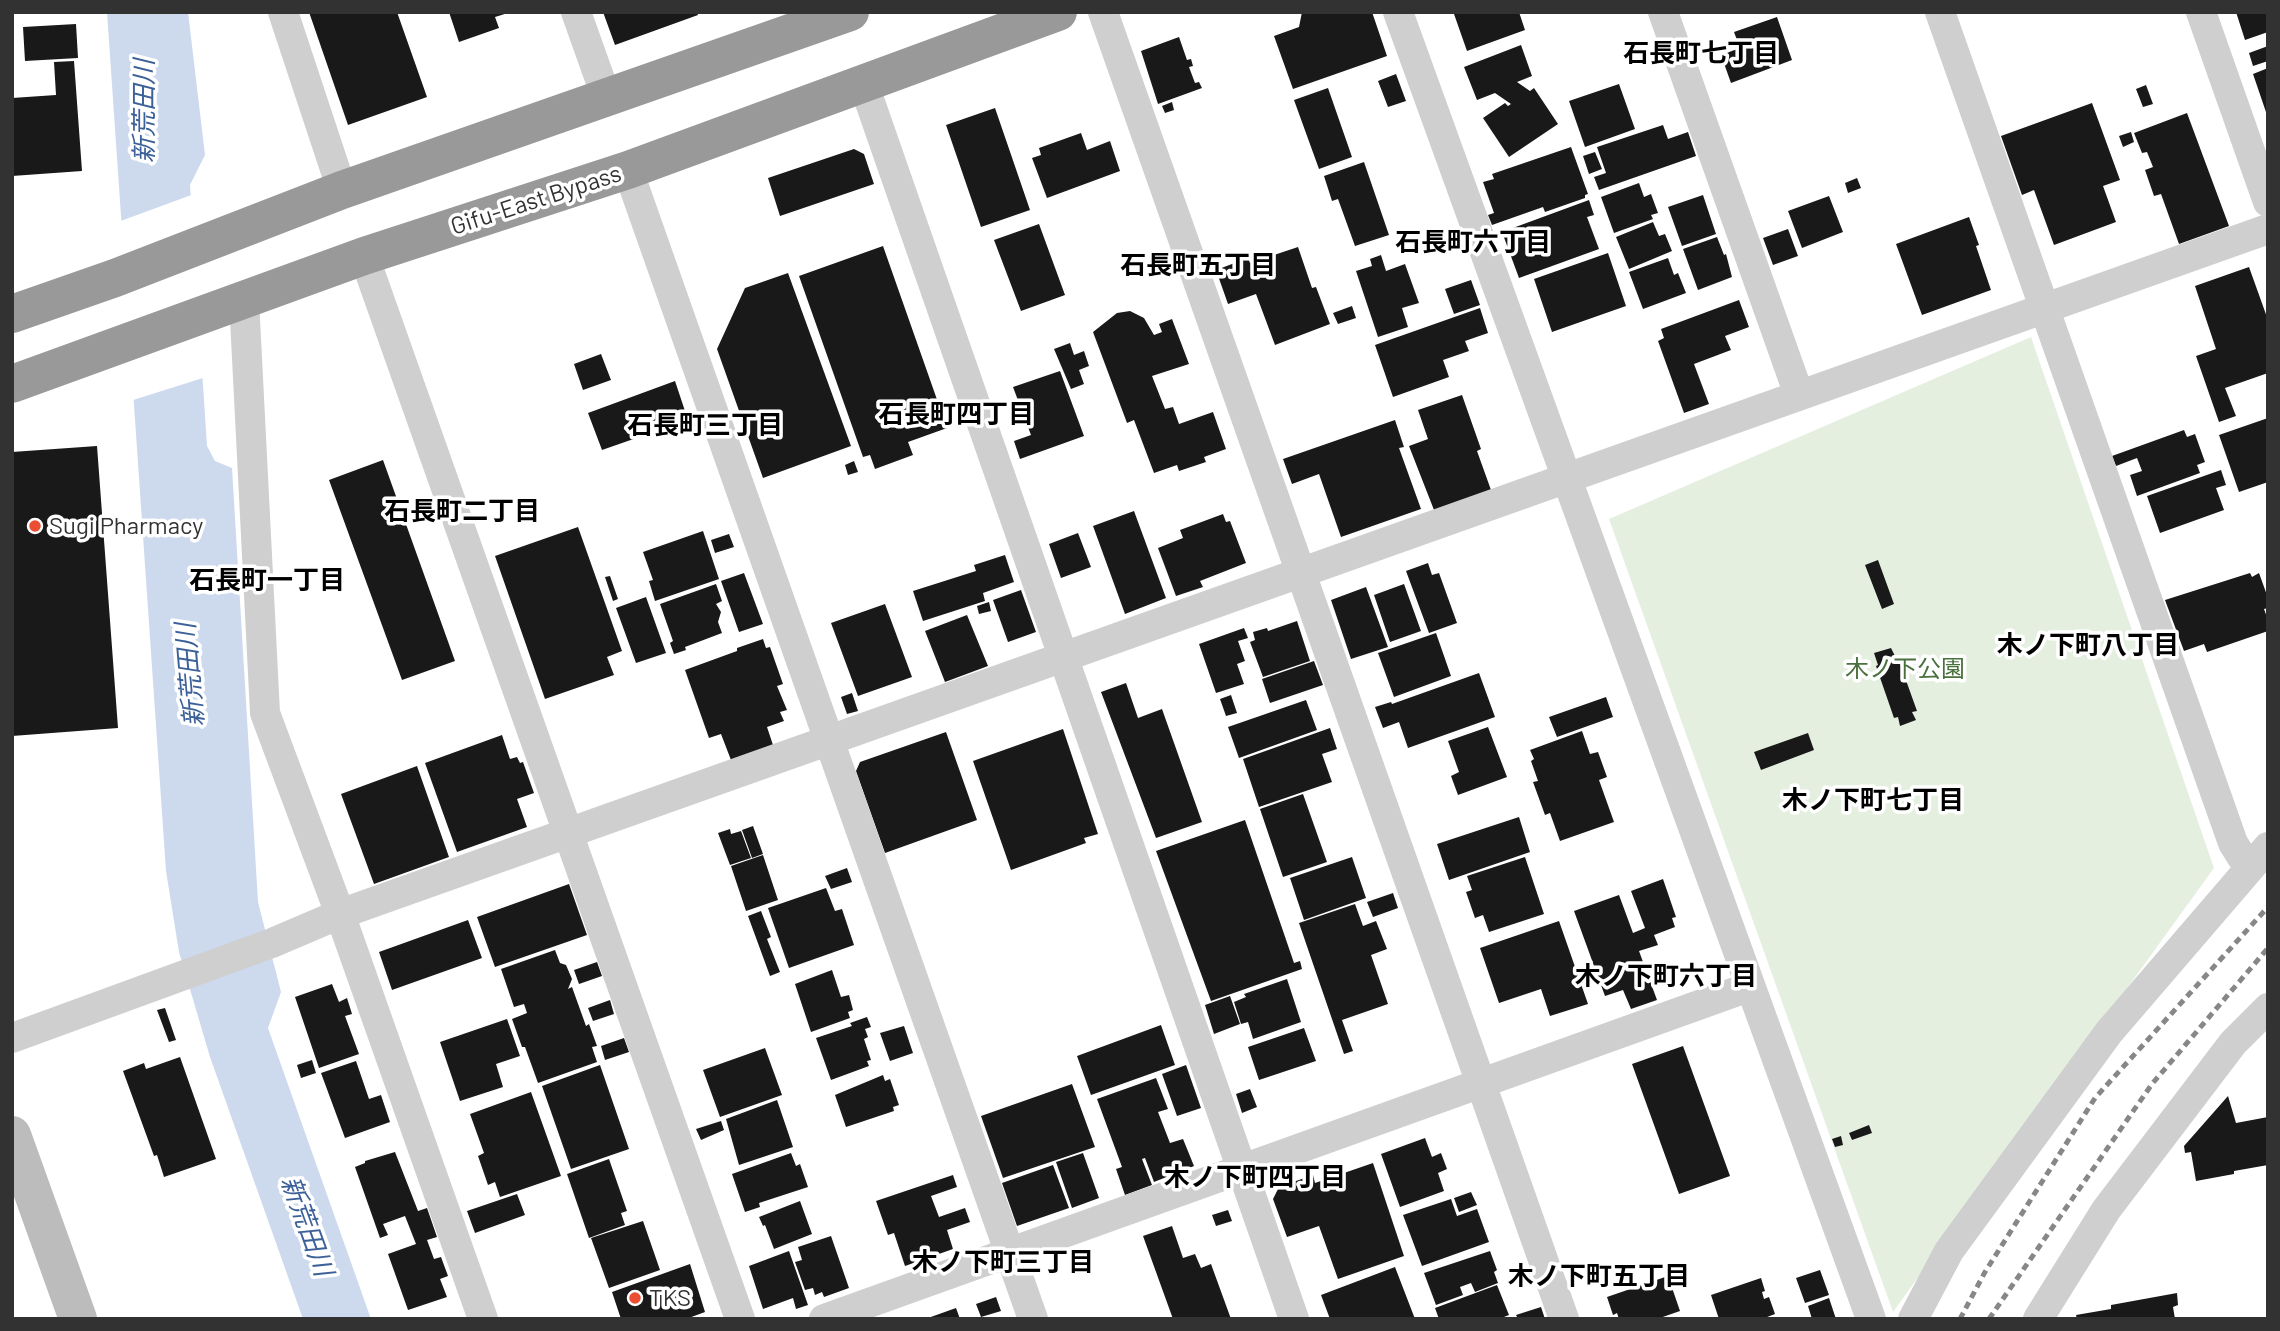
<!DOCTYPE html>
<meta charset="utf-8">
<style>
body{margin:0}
#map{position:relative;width:2280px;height:1331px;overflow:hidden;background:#fff;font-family:Barlow,sans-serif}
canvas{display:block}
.frame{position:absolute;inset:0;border:14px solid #323232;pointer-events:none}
</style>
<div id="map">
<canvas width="2280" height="1331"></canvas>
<div class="frame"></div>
</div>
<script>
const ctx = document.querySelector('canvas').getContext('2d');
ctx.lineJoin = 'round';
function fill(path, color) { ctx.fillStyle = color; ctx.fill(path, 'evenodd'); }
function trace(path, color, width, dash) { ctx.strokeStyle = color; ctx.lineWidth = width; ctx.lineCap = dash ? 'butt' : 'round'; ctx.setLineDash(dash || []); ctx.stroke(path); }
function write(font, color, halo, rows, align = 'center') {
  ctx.font = font + ' Barlow,"Noto Sans JP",sans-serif'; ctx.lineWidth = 7; ctx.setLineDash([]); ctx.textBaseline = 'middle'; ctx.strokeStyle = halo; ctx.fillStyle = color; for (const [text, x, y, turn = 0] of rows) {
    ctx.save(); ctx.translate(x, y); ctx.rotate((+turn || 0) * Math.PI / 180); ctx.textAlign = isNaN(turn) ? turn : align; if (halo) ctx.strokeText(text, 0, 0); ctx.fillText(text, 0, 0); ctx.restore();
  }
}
fill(new Path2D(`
 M2031,337l183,531 -321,444 -284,-793z`), '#e5efe0');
fill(new Path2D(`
 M107,12h81l17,143 -15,30 17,261 8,15 17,7 26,434 23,90 -13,36 103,291h-68l-93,-262 -31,-105 -13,-81z`), '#cddaee');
fill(new Path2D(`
 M194,194l12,183 -76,24 -12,-179z`), '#fff');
fill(new Path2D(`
 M309,12h88l30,85 -79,28z
 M449,12h59v1l-13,4 4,11 -40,14z
 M603,12h94l1,3 -83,30z
 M1302,12h70l15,44 -94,33 -19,-53 25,-9z
 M1458,12h61l6,18 -58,21 -13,-37z
 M2236,12h32v20l-23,8z
 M1777,17l15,43 -61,23 -10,-28 19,-7 -6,-16z
 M76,24l2,34 -53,3 -2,-34z
 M1179,37l8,23 4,-1 2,7 -4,1 6,16 4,-1 3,6 -44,16 -17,-53z
 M1521,45l11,31 -15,6 13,9 4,-3 24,36 -49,33 -26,-39 22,-15 3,3 3,-2 -16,-11 -18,7 -13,-33z
 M2268,46v15l-15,5 -4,-13z
 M74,61l8,110 -70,5v-78l44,-3 -2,-33z
 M2268,68v47h-1l-14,-41z
 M1396,74l10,27 -18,6 -10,-26z
 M1619,84l16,45 -50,18 -16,-46z
 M2146,85l7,19 -10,3 -7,-18z
 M1328,88l24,69 -33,12 -25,-69z
 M1172,102l2,8 -9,3 -3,-7z
 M2092,103l28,77 -17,6 13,36 -62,23 -20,-55 -12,5 -21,-59z
 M995,108l35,102 -49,17 -35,-102z
 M2187,113l42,113 -50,18 -18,-50 -7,2 -9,-26 8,-3 -6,-15 -5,1 -8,-20z
 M1663,125l5,14 20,-7 8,24 -97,34 -5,-13 12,-4 -9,-26z
 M2131,132l3,10 -11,5 -4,-11z
 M1081,133l6,17 23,-9 10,30 -73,27 -15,-40 9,-3 -2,-7z
 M1571,147l17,47 -3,1v3l-40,14 -2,-5 -51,18 -4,-10 6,-2 -11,-31 11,-3 -2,-5z
 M854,149l10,5 10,30 -94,32 -12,-38z
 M1595,152l7,17 -13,5 -6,-18z
 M1364,162l25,73 -34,11 -17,-47 -6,2 -8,-25z
 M1857,178l4,10 -13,5 -3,-10z
 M1639,183l5,14 7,-3 7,19 -7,2 2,4 -39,14 -13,-36z
 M1703,195l13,39 -34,12 -14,-39z
 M1829,196l14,36 -41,16 -14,-37z
 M1589,200l5,15 -7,2 12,32 -80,29 -17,-46z
 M1969,217l10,28 -3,1 15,44 -69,25 -26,-71z
 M1653,222l6,14 6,-2 7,17 -43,18 -13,-32z
 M1039,224l26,71 -44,16 -27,-71z
 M1788,229l10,27 -25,9 -10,-27z
 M1717,237l7,18 2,-1 6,23 -34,13 -15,-41z
 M883,246l64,182 -39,14 5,13 -38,14 -5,-14 -7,2 -64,-181z
 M1298,247l14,41 4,-1 14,37 -55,21 -19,-51 -28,10 -12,-34 32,-12 2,5z
 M1608,253l18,53 -74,26 -18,-53z
 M1381,255l5,16 19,-7 14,39 -17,5 6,19 -30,10 -22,-66 16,-5 -2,-7z
 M1668,258l6,17 4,-2 8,20 -43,16 -14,-37z
 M2249,267l19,53v53l-43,15 11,28 -17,6 -23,-66 20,-7 -21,-63z
 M788,273l63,173 -88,32 -46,-129 28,-61z
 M1471,280l9,25 -26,9 -9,-25z
 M1739,300l10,27 -24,9 6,14 -37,14 15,40 -25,9 -26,-72 6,-3 -3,-9z
 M1352,306l4,12 -18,6 -5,-11z
 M1480,308l8,25 -23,8 4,10 -26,9 6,17 -56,20 -18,-52z
 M1130,311l14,7 10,17 8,-3 -3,-8 13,-5 17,45 -37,12 13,33 8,-2 6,17 34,-12 13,37 -22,8 2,5 -27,9 -2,-6 -23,8 -20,-53 -7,3 -34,-91 24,-19z
 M1070,343l4,12 10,-4 5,15 -10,4 5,14 -13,5 -17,-40z
 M601,354l10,26 -28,10 -9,-26z
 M1060,371l24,65 -64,23 -6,-18 17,-6 -18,-48z
 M675,381l13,39 -86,30 -14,-37z
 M1462,395l19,54 -4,2 14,39 -57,20 -25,-64 19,-7 -10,-29z
 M2268,418v64l-29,10 -20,-57z
 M1395,420l9,27 -5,1 22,61 -80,28 -22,-63 -27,10 -9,-25z
 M2184,430l3,7 8,-3 10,28 -8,3 3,8 -63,23 -7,-21 12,-4 -5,-13 -21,8 -4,-10z
 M97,446l21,282 -106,8v-284z
 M383,460l72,201 -53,19 -73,-200z
 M854,461l4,11 -10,3 -3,-10z
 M2221,470l5,15 -10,3 8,22 -64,23 -13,-37z
 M1134,511l32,87 -41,16 -32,-88z
 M1223,514l3,8 4,-1 16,42 -46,18 3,6 -27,9 -18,-48 25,-10 -3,-8z
 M578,527l44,124 -15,6 7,18 -69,24 -50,-143z
 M703,531l16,48 -64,22 -6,-20 4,-1 -10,-28z
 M1078,533l13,34 -30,11 -12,-34z
 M729,534l5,13 -19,6 -4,-13z
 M1005,555l9,27 -31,11 2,8 -62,20 -10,-30 63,-20 -2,-6z
 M1878,560l16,44 -12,5 -17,-44z
 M1428,563l4,12 7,-2 18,50 -28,10 -23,-62z
 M744,573l19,51 -24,8 -18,-51z
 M2250,573l2,4 7,-4 9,25v10l-4,1 4,11v11l-61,21 -3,-8 -20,7 -19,-51z
 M610,576l8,23 -5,2 -8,-24z
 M716,584l6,17 -6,3 5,8 -3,10 4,11 -37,14 1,3 -12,4 -4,-11 3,-2 -13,-37z
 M1404,584l17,47 -31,11 -16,-47z
 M1366,587l22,60 -37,12 -20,-59z
 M1021,590l15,42 -28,10 -15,-42z
 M646,597l20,56 -30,10 -20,-55z
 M989,602l2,9 -12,3 -2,-8z
 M885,604l27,73 -54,19 -27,-73z
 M967,615l21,51 -43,16 -20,-51z
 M1297,621l13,40 -47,16 -13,-35 5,-2 -2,-8 14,-4 1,3z
 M1244,628l4,10 -10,3 7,20 -8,3 7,20 -28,9 -17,-49z
 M1436,633l15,43 -57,21 -16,-44z
 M763,639l3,9 4,-1 13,37 -6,2 10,24 -7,2 4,9 -17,6 6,18 -42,15 -10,-26 -12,4 -24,-68 52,-19v-3z
 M1891,648l5,10h2l19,53 -5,1 4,8 -16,6 -2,-9 -4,1 -18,-52 2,-1 -4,-12z
 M1314,661l9,24 -53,18 -8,-24z
 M1479,673l16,44 -87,31 -9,-26 -16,6 -8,-21 16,-5 1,2z
 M1126,683l12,35 24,-9 40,113 -46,16 -55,-146z
 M852,693l6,18 -11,3 -6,-17z
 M1231,695l6,18 -11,3 -6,-17z
 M1606,697l7,20 -56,20 -8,-20z
 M1306,700l11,30 -78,28 -11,-31z
 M1488,727l19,50 -49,18 -7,-19 8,-4 -11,-31z
 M1330,728l7,21 -15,5 10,28 -73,25 -16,-48z
 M1063,729l35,105 -14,4 2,5 -75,27 -38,-109z
 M1582,731l8,23 8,-2 9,25 -8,3 15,42 -54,19 -10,-28 -5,2 -12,-33 5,-1 -7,-20 3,-2 -4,-9z
 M946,732l31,88 -92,33 -29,-82 4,-9z
 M1808,733l6,17 -53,20 -7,-18z
 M502,735l8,24 7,-2 3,6 3,-1 11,31 -17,6 10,28 -70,25 -32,-89z
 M417,766l32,91 -75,27 -33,-90z
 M1303,794l24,68 -44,15 -23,-68z
 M1519,817l11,35 -81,28 -12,-36z
 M1245,820l49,143 6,-2 2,8 -91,32 -55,-150z
 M753,826l10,28 -11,4 -10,-28z
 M730,829l1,5 10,-3 10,27 -21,7 -12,-32z
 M763,855l15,45 -32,11 -15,-45z
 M1352,857l14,41 -62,22 -14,-42z
 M1525,857l19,57 -55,18 -6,-17 -8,3 -9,-26 6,-2 -5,-14z
 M847,868l5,14 -21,7 -6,-13z
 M1663,879l13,38 -4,1 3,9 -21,8 4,10 -19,6 18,49 -26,9 -8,-19 -18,6 -31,-85 45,-16 14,38 12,-5 -14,-37z
 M569,884l18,51 -92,32 -18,-50z
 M826,888l9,23 7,-2 12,36 -65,23 -21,-60z
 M1393,893l5,15 -25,9 -6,-15z
 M1355,904l8,22 13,-5 11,28 -16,6 17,49 -46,16 11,31 -9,3 -45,-131z
 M761,911l10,26 -4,2 13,33 -10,4 -22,-60z
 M468,920l14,38 -90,32 -13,-38z
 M1559,921l29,83 -38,12 -9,-27 -42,14 -19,-55z
 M555,950l5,13 6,2 6,14 -4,10 4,-2 14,39 3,-2 8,22 -5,1 5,15 -59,21 -13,-36h-3l-10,-28 15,-6 -3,-9 -10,3 -13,-38z
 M597,962l5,14 -23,8 -5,-14z
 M832,970l9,27 8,-2 4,15 -5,2 2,6 -39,14 -16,-48z
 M1287,979l14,43 -48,17 -5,-17 -7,2 -7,-22 12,-5 -2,-3z
 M332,984l7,18 8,-4 5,16 -7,2 14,38 -40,14 -24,-71z
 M1230,996l10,28 -26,10 -9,-29z
 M610,1000l4,14 -21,7 -5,-13z
 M165,1008l11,32 -7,2 -12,-32z
 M867,1017l4,10 -6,2 3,8 -4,2 7,21 -4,1 2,5 -38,14 -15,-42 36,-12 -2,-3z
 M507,1019l13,37 -24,8 7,23 -43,14 -20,-59z
 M1161,1025l14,40 -84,30 -14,-39z
 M904,1026l9,27 -23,8 -10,-28z
 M1304,1028l12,33 -57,19 -11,-33z
 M624,1038l5,14 -24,8 -4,-14z
 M1683,1046l47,130 -51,18 -47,-130z
 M765,1048l17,47 -62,22 -17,-47z
 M180,1057l36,102 -52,18 -7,-22 -3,1 -31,-85 21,-8 2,6z
 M312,1060l4,13 -15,5 -4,-13z
 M356,1061l13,38 12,-4 9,27 -45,16 -24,-65z
 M600,1065l29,84 -58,20 -29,-83z
 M1186,1065l15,43 -24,8 -15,-42z
 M883,1075l2,6 5,-2 9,26 -6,2 1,4 -48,16 -11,-32z
 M1156,1078l12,31 -10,3 12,31 13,-4 11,27 -40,16 -9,-24 -3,1 10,26 -27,10 -9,-26 6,-2 -25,-68z
 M1072,1084l23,63 -92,31 -22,-62z
 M1250,1089l7,18 -15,6 -6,-19z
 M531,1092l30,84 -61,21 -5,-15 -7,3 -10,-29 6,-3 -14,-39z
 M2228,1096l8,27 32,-6v48l-34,6v3l-38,7 -5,-29 -6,1 -1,-7z
 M777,1100l16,47 -54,18 -13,-46z
 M721,1121l3,9 -23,10 -5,-11z
 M1869,1125l3,8 -20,7 -3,-7z
 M1841,1136l2,9 -8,2 -3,-8z
 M1425,1138l7,19 9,-4 6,16 -9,4 6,18 -44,16 -19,-53z
 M395,1152l23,59 9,-3 10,29 -10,3 7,19 7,-2 7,19 -8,3 7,18 -39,13 -20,-56 28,-10 -11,-28 -22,8 5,11 -8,3 -25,-71 10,-4v-2z
 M791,1153l5,13 4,-2 8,23 -49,16 1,4 -15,5 -13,-38z
 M1083,1153l16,45 -27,10 -16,-46z
 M609,1159l18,52 -6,2 4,12 -36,13 -22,-64z
 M1373,1163l31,93 -66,23 -19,-53 -32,11 -14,-38 6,-12 34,-12 2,8z
 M1053,1165l16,43 -52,18 -15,-43z
 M953,1175l4,12 -26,9 8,21 26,-9 5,14 -23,8 6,19 -48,17 -11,-33 -6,2 -12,-34z
 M1471,1192l6,13 -18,7 -5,-14z
 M517,1194l8,21 -50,18 -8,-22z
 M1451,1199l6,17 20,-7 12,33 -67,24 -19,-51z
 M800,1201l12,33 -38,15 -9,-24 -2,1 -4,-9z
 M1228,1210l4,11 -16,5 -4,-11z
 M643,1221l17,49 -51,18 -18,-50z
 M1172,1226l11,32 12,-4 6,14 10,-4 20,55h-58l-30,-83z
 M831,1236l18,52 -25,9 -2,-5 -7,3 -2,-7 -8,2 -10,-28 7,-2 -4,-13z
 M789,1251l19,54 -12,4 -3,-11 -30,11 -14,-43z
 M1490,1251l7,19 -3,2 4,11 -23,9 -4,-9 -11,4 3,8 -27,10 -12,-32z
 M690,1264l15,48 -19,7h-65l-9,-27z
 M1395,1267l20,52h-85l-9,-24z
 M1820,1270l9,25 -24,8 -9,-25z
 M1668,1276l12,35 -23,8h-38l-2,-6 -4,2 -6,-18z
 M1761,1278l4,13 -3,1 2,7 5,-2 6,17 -13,5h-43l-8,-24z
 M1497,1285l12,30 -10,4h-60l-4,-11z
 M2177,1293l1,12 -5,2 2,12h-98l-1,-4 35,-6v-4z
 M996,1297l5,14 -20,6 -5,-13z
 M1829,1298l7,21h-24l-4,-13z
 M1541,1307l4,12h-27l-2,-4z
 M956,1308l4,11h-32v-1z`), '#191919');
trace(new Path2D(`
 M283,12l59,178
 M576,12l31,87
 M1103,12l461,1307
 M1398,12l473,1307
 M1663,12l136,383
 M1940,12l293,831 15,24
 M2201,12l67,190
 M864,85l430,1234
 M628,170l405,1149
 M364,256l376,1063
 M244,299l21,414 75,201 143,405
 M12,1038l260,-95 68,-29 1928,-685
 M824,1319l925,-332
 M1913,1319l36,-68 160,-219 159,-185
 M2038,1319l68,-109 127,-167 35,-35`), '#cfcfcf', 30);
trace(new Path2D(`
 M12,1135l66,184`), '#bcbcbc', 38);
trace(new Path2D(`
 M12,314l103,-36 227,-88 508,-178
 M12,384l352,-128 264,-86 430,-158`), '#999', 38);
trace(new Path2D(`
 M1960,1319l25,-47 110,-174 173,-191
 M1989,1319l163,-235 116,-136`), '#878787', 5, [7, 5]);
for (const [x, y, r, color] of [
 [35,526,7,"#eb4e32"],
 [635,1298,7,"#eb4e32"]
]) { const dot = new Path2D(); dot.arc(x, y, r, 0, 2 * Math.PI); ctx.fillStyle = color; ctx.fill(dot); trace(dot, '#fff', 2.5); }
write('24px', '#323232', '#fff', [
 ["Gifu-East Bypass",536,200,-18]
]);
write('24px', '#323232', '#fff', [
 ["Sugi Pharmacy",49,526],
 ["TKS",649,1298]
], 'left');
write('24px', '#49703d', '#fff', [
 ["木ノ下公園",1905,669]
]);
write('bold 26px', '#000', '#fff', [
 ["石長町七丁目",1701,53],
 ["石長町六丁目",1473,242],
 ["石長町五丁目",1198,265],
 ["石長町四丁目",956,414],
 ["石長町三丁目",705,425],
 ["石長町二丁目",462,511],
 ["石長町一丁目",267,580],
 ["木ノ下町八丁目",2088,645],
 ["木ノ下町七丁目",1873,800],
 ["木ノ下町六丁目",1666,976],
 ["木ノ下町四丁目",1255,1177],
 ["木ノ下町三丁目",1003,1262],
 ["木ノ下町五丁目",1599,1276]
]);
write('italic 26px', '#3c6098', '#fff', [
 ["新荒田川",144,111,-90],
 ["新荒田川",190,675,-95],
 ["新荒田川",307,1226,70]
]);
</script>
